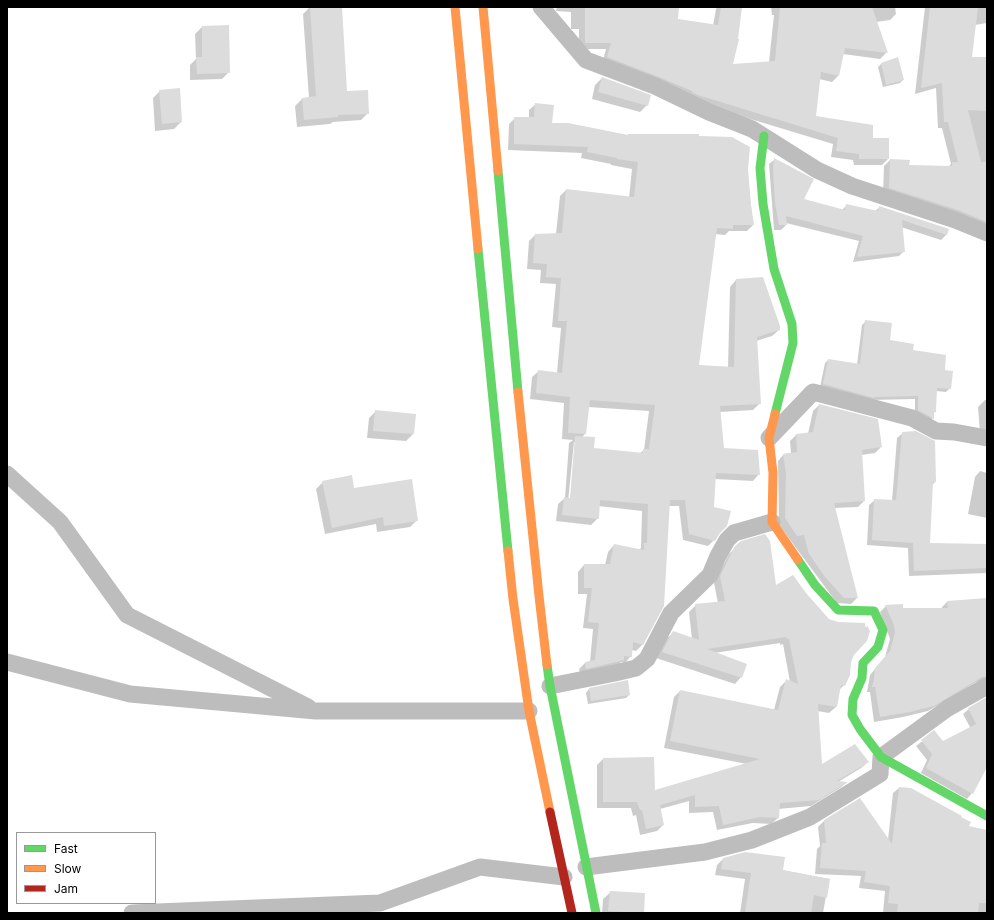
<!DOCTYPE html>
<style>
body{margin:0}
#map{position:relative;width:994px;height:920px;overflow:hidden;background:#fff;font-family:Inter,sans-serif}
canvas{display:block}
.frame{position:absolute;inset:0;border:8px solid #000;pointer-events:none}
.legend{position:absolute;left:16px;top:832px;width:140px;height:72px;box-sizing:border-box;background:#fff;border:1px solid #999;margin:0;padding:5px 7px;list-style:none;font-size:12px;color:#000}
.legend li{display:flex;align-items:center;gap:8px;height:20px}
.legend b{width:20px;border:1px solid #999}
</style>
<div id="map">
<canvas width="994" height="920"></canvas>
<div class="frame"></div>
<ul class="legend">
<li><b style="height:5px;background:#63d668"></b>Fast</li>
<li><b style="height:5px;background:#ff974d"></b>Slow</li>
<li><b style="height:5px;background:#b3261e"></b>Jam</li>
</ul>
</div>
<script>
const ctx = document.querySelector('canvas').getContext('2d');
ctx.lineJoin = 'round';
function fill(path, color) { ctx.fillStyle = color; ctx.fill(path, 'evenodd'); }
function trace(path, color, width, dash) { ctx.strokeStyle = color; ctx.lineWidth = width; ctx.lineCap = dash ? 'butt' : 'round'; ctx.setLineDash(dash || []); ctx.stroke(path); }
fill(new Path2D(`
 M310,7h31l5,85 22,21 -7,7 -28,2 -3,2 -33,3 -2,-21 7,-7 7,-1 -6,-84z
 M557,7h121l-1,13 36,6 3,-17 2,-2h35l-12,1 -9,57 37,-3 5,-47h-2l-1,-8h124l1,7 -6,6 -14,2 10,31 -6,6 -37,-5 -5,22 -6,6 -13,-3 -4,38 57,22 16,20 -6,6h-28l-1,-5 -22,-3 2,-13 -142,-43 -89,-37 4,-15h-27v-20h-8v-17l-15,-1z
 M925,7h62v16l-12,2 -4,33h16v174l-104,-38 1,-28 6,-6 18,6h41l2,-2 -9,-36h-4l-2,-40 -21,6z
 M202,27l27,45 -7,7 -32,1v-15l6,-6 -1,-25z
 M897,59l6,21 -3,3 -17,4 -5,-20 3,-3z
 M602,78l45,27 -7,7 -48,-13 3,-14z
 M160,91l21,31 -7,7 -19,2 -2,-33z
 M536,104l15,20 196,45 6,56 -6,6h-18l-4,4 -10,-1 -17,132 30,2 2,-81 6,-7 43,50 -7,6 -16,5 4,62 -7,7 -33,2 3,37 36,25 -6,7 -38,-2 -2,29 6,25 -5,7 -6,6 -25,-6 -4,-34h-11l-5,100 -21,39 -6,6 -4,-1 -1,6 -6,7 -4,-1 -4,5 -37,7 -1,-5 6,-6 5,-1 3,-33 -10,-1 4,-34h-9v-22l6,-7h21l3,-13 6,-7 25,5 2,-2 1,-37 -44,-5v12l-7,7 -35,-4 2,-17 7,-6 4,-55 4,-3 -11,-1 2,-36 -34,-4 2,-22 7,-6 18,2 4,-45 -9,-1 4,-43 -16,-1 1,-13 -14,-1 2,-28 6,-6 21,-1 4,-38 6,-6 63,8 3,-29 -21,-4v-1l-30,-6 1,-5 -74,-3 1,-26 6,-6h14v-8zM588,407l61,4 -5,39 -5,4 -46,-5 -11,-12 3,-3zM574,442h2l-6,61 -2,-1z
 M774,160l29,39 39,11 5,-5 28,6 5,-4 68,22 -2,6 -5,5 -40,-13 3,24 -5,5 -46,6 6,-21 -73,-18v2l-5,5h-7l-5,-66z
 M866,321l23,20 23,9 32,21 6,17 -4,4 -10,-1 -1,21 -2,2v4l-3,3 -15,-8v-14l-44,1 -51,-13 5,-24 3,-3 29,5 5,-40z
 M985,400h2v33h-7l-2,-26z
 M819,405l62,42 -6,6 -14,2 3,46 -6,6 -24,1 23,90 -6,6 -14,-1 -58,-78 -1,-64 6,-7 7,-1 -1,-12 6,-6 12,-1 5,-23z
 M376,411l37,23 -7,7 -39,-3 2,-20z
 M903,433l32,49 -3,3 -3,59 58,1v28l-78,3 -1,-28 -41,-3 2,-40 6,-5 17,1 5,-63z
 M980,471l7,2v45l-19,-4 7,-37z
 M323,482l30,7 64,31 -7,7 -33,5 -1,-8 -51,10 -9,-45z
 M736,547l39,39 30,8 23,25 9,4 28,5 1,-1 3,4 -16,23 -9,31 -5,5 -3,17 -7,6 -12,-2 4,55 47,-4 -7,6 -23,14 8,1 -6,5 -29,18 -33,3v9l-7,6 -18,-1 -36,7 -4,-18 -24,1v-12l-29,8 3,16 -6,6 -17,4 -4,-20 -3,1 -2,-8h-34v-43l6,-6 51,32 93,-27 -83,-16 10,-51 6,-6 94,19 6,-23 6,-6 4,1 -7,-38 -3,1v-2l-66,10 27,24 -6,7 -79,-26 10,-19 7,-6 19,6 -3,-27 7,-7 22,-2 -4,-20 15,-29z
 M987,599v84l-6,-2 -5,1 -48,29 -25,6 -29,5 -4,-30h-3l3,-17 15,-18 5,-18 -10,-27 6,-6 16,-1v4h40v-2l5,-5z
 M627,681l2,14 -3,3 -38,6 -2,-11 3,-4z
 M987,699v66l-15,28 -5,6 -46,-26 6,-13 -11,-14 18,-14 9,11 28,-14 -8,-15 6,-5z
 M899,788l69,39 19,4v82h-104l2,-22 -26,-3 2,-12 -46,-2 2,-25 3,-3 -2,-19 6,-6 64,19 5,-47z
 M723,859l106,20 -6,34h-83l5,-34 -30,-4 2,-10z
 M611,892l33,2 -1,19h-41l1,-14z`), '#0003');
fill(new Path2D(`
 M310,7h32l5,84 21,-1 1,24 -31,1v2l-34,3 -2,-22 14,-2z
 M585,7h94l-1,12 40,6 3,-18h21l-4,32h1l-6,25 42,-3 5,-54h92l16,46 -43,-5 -6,28 -18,-4 -5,44 57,9v13h16v21h-30v-5l-23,-3 2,-13 -140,-43 -6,-3v-1l-33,-14 -52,-20 4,-14h-26z
 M930,7h48l-6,50h15v54l-19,-1 13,52h6v60l-29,-12 -69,-22 1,-29 20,1 -1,5 43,1v-4h6l-10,-40h-4l-2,-39 -21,5z
 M229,25l1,48 -33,1 -1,-17h6v-31z
 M898,57l6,23 -18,5 -5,-22z
 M602,77l49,18 -3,11 -50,-14z
 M180,88l2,34 -20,2 -3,-34z
 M535,103l19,2 -2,18h16l60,12v-1h71v2l33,1 18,10 -2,22 3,36 3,20h-21v4l-16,-1 -18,137 35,2 2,-88 27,-2 17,49v4l-23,7 4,67 -41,2 4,42 34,2 2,25 -44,-2 -2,34 17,4 -4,15 -7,7 -5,8 -26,-7 -4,-34h-15l-6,106 -21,39 -10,-3 -1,15 -8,-1v4l-38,9 -1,-7 10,-2 4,-37 -11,-1 4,-34h-8v-24h26l4,-20 30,6v-7h3l1,-39 -48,-4 -1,19 -37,-4 2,-18 6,1 5,-62 20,1 -1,11 49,5v-4h6l6,-44 -65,-5 -4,34 -18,-1 2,-36 -34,-4 2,-23 24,3 5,-52h-9l3,-43 -15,-1 1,-13 -14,-1 2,-29 27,-1 4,-44 68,8 4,-35 -21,-3v-1l-30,-6 1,-5 -74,-3v-27h20z
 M774,158l40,21 -10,20 41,11 1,-6 32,7 1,-5 70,23 -2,6 -45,-15 3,32 -48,5 6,-21 -77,-20 1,9h-8l-4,-23 -2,-34z
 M865,320l27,3 -2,17 24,4 -1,6 33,5 -1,15 8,1 -2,18 -14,-1 -1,24h-2v7l-16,-9v-14l-44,1v1l-51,-14 5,-25 32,5z
 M819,404l59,15 4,28 -20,3 3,51 -31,2 24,95h-14l-19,-21 -16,-23 -5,-19 -7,1 -12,-18 1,-45 -3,-19 14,-2 -1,-18 17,-2z
 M375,410l41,4 -2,20 -41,-3z
 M916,431l19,10 1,41h-3l-3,61 57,1v24l-73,3 -1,-28 -41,-3 2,-41 22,1 6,-68z
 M352,475l2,13 58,-9 6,42 -34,5 -1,-9 -51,11 -10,-47z
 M765,534l5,7 6,44 17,-10 13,18 23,26 9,3 27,1 1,7 1,-5 3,6 -3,10 -13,14 -3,7 -1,13 -5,11 -4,-1 -4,22 -19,-3 4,60 33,-20 14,18 -32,19 11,1 -29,18 -39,3 -1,15 -19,-1 -37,8 -4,-19 -24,1v-12l-35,10 4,20 -18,4 -4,-19h-2l-3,-8h-34v-44l51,-1 1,33 105,-31 -90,-18 10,-51 98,20 8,-31 12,5 -9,-45h-2l-1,-2 -79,12 40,15 -5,14 -80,-26 11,-21 26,9 -4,-36 30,-3 -5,-25 15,-30 6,-5z
 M987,598v78l-5,1 -48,29 -24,6 -30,5 -5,-30h-3l2,-8 1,-11 15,-17 5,-18 -1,-8 -9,-20 18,-1v4h45l-1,-7z
 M628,680l2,15 -39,6 -2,-13z
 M987,697v70l-14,27 -47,-26 6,-14 -11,-14 13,-10 9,11 33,-17 -8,-16z
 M899,787l12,1 51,28 -1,1 10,5 -2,4 18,4v73h-8l-1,10h-81l1,-9 -10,-1 2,-17 -26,-4 2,-11 -46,-3 2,-25h4l-2,-23 36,-22 32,46z
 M745,852l40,5 -2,13 47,9 -3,19 -13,-3 -3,18h-66l6,-40 -30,-4 2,-11z
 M610,891l35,2 -1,20 -36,-2z`), '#dcdcdc');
trace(new Path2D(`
 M541,7l45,53 69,26 54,26 43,17 65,41 35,16 103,34 32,13
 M769,438l44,-46 99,26 24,13 18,1 33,6
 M7,474l53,48 67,93 181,92
 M7,662l123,32 186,17h213
 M550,686l65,-13 21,-5 11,-9 24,-46 39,-38 8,-19 9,-16 7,-7 38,-11
 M586,867l119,-15 47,-12 58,-23 70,-43 1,-17 67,-49 39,-22
 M132,913l248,-10 100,-36 84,10`), '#bdbdbd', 17);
trace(new Path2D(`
 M764,136l-4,32 3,36 11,65 18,55 1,19 -18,71
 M498,171l20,221
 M478,249l30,302
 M798,560l17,25 23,25 36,1 9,19 -5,17 -15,16 -1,15 -9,21 -1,16 8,14 21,28 106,59
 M547,665l3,21 46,227`), '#63d668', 9);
trace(new Path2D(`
 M455,7l23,242
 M483,7l15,164
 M518,392l21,204 8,69
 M775,414l-6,24 4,35 -1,49 26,38
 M508,551l5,48 16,112 21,101`), '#ff974d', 9);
trace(new Path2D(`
 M550,812l22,101`), '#b3261e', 9);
</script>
